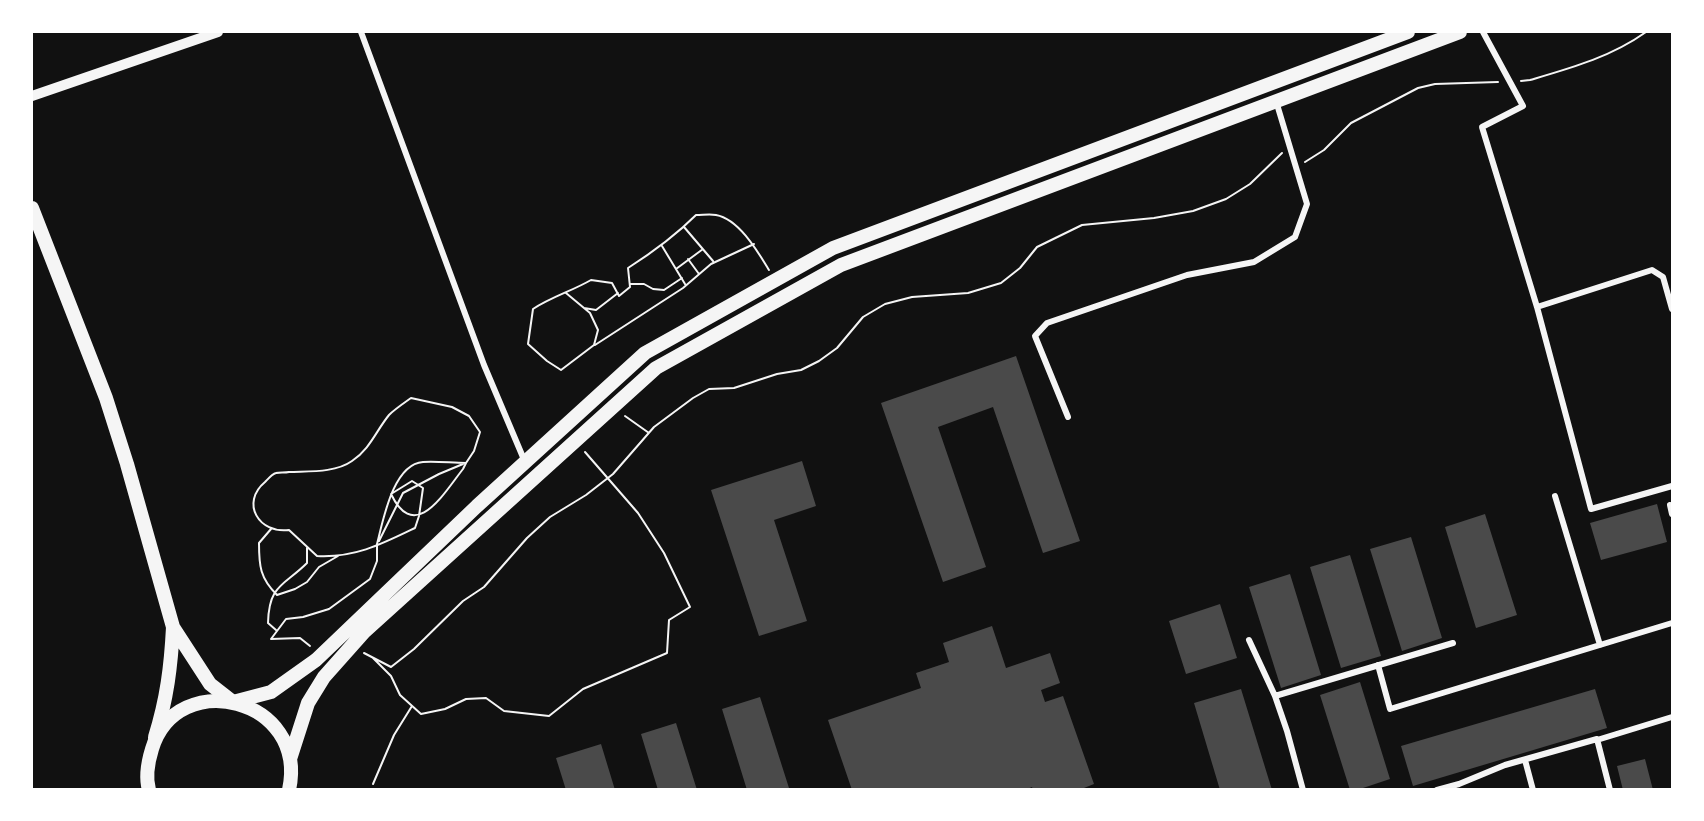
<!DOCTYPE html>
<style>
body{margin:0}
#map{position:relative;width:1704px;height:821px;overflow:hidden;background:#111;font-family:Signika,sans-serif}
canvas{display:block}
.frame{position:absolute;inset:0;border:33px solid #fff;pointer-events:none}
</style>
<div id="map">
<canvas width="1704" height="821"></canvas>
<div class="frame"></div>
</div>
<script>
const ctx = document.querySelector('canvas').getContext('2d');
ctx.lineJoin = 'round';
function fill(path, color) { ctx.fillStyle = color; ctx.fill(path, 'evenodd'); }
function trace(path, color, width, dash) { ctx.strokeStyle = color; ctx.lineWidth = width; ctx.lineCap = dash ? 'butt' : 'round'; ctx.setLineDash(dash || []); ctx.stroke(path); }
fill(new Path2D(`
 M1016,356l64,185 -37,12 -50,-146 -55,20 48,140 -43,15 -62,-179z
 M802,461l14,45 -42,14 33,101 -48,15 -48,-146z
 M1657,504l10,38 -66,18 -11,-37z
 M1485,514l32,101 -41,13 -31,-101z
 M1411,537l31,101 -40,13 -32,-102z
 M1350,555l31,101 -40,12 -31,-101z
 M1290,574l31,101 -40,13 -32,-101z
 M1220,604l17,54 -51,16 -17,-53z
 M992,626l14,42 44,-15 10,30 -19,7 4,12 18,-6 31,88 -15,6h-46l-1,-3 -7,3h-173l-24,-70 93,-32 -5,-15 33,-11 -6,-19z
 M1360,682l30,97 -33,11h-7l-30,-95z
 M1241,689l31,101h-52l-26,-87z
 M1595,689l12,39 -194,58 -12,-40z
 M760,697l29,91 -7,2h-35l-25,-81z
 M676,723l21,67h-39l-17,-56z
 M601,744l14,46h-49l-10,-32z
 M1645,759l8,31h-30l-6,-24z`), '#4a4a4a');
trace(new Path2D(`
 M1521,81l9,-1c41,-12 81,-23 116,-48
 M1305,162l19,-12 27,-27 67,-35 17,-4 63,-2
 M684,227l29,34
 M662,246l23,38
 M688,259l11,15
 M676,269l27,-20
 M630,284h14l9,5 11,1 18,-12
 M566,293l24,20 8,17 -4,15 -33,25 -14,-9 -19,-17 5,-35c18,-12 39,-18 58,-29l21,3 7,13 11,-9 -2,-19c25,-16 47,-32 68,-53 7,0 14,-1 20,0 23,4 42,37 53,55
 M584,308l12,2 22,-17
 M595,345l88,-57 28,-24 43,-20
 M625,416l24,17
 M271,529l-12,14c0,23 1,35 18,52l18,-6 12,-7 12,-15 19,-11
 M379,541l24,-48 36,-19 24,-10
 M276,630l-8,-7c1,-39 16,-37 39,-60v-15
 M310,646l-10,-8 -29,1 15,-20 17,-2 26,-8 41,-30 7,-18v-17c6,-23 16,-80 46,-82 14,-1 29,1 43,1l8,-12 6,-19 -11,-16 -17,-9 -41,-9c-7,5 -16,11 -22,17 -13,16 -19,34 -37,46 -17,12 -43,10 -63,11 -4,1 -10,0 -13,1 -4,1 -8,6 -11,9 -25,21 -6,52 24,48l28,26c38,2 65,-12 98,-28l4,-12 4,-28 -11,-7 -21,13c24,50 53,-1 72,-25l3,-6
 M364,653l27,14 23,-18 49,-48 21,-14 43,-49 23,-21 36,-22 27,-21 41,-47 39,-29 16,-9 25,-1 43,-14 24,-4 18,-9 18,-13 26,-31 22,-13 27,-7 56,-4 33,-10 19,-15 17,-21 45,-22 72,-7 39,-7 33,-12 24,-15 32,-31
 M373,658l18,18 9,19 21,19 24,-5 21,-10 20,-1 18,13 45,5 34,-27 84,-36 2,-33 21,-13 -26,-54 -26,-40 -53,-61
 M373,784l21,-49 18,-29`), '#f5f5f5', 2);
trace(new Path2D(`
 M361,32l123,333 41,97
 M1483,32l40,74 -41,21 55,180 115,-37 11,7 9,32
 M1537,307l54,202 81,-23
 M1068,417l-33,-81 12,-13 140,-48 67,-13 41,-25 12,-33 -31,-103
 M1555,496l45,149
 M1670,505l2,9
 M1249,640l26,56 12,35 16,59
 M1378,665l12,44 282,-86
 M1275,696l178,-53
 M1597,740l75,-23
 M1525,760l8,30
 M1437,790l22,-6 46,-19 92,-26 13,51`), '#f5f5f5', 6);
trace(new Path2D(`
 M32,96l186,-64`), '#f5f5f5', 10);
trace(new Path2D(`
 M32,208l74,190 21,66 46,163 37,57 23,18
 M155,737c12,-38 16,-71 18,-110`), '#f5f5f5', 14);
trace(new Path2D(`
 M233,702l38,-10 45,-32 161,-154 168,-153 188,-105 575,-216
 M290,759l18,-56 16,-26 40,-45 292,-264 185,-103 619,-233
 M149,790c-4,-14 -1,-28 3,-41 25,-83 157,-51 137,41`), '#f5f5f5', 14);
</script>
